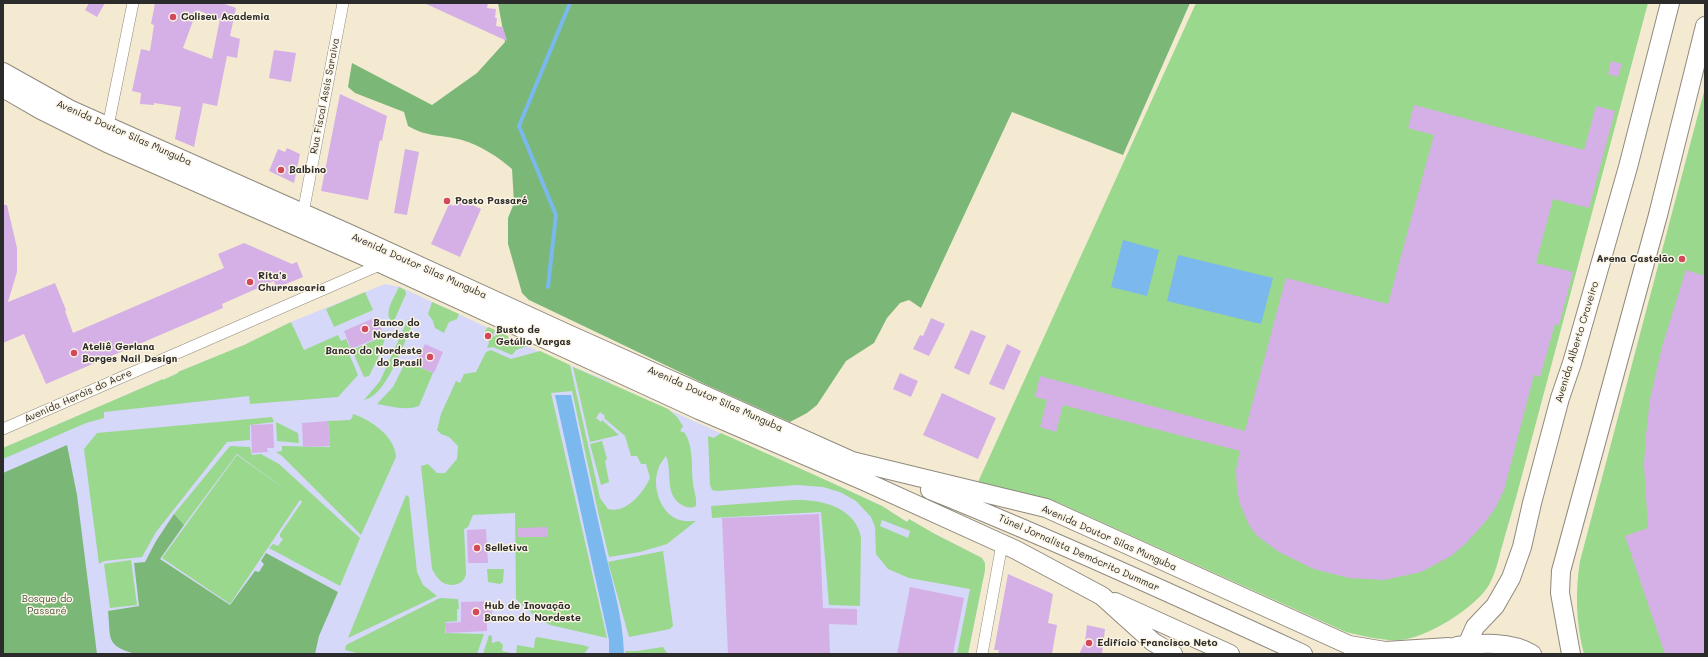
<!DOCTYPE html>
<meta charset="utf-8">
<style>
body{margin:0}
#map{position:relative;width:1708px;height:657px;overflow:hidden;background:#f4ead1;font-family:Mali,sans-serif}
canvas{display:block}
.frame{position:absolute;inset:0;border:4px solid #2b2b2b;pointer-events:none}
</style>
<div id="map">
<canvas width="1708" height="657"></canvas>
<div class="frame"></div>
</div>
<script>
const ctx = document.querySelector('canvas').getContext('2d');
ctx.lineJoin = 'round';
function fill(path, color) { ctx.fillStyle = color; ctx.fill(path, 'evenodd'); }
function trace(path, color, width, dash) { ctx.strokeStyle = color; ctx.lineWidth = width; ctx.lineCap = dash ? 'butt' : 'round'; ctx.setLineDash(dash || []); ctx.stroke(path); }
function write(font, color, halo, rows, align = 'center') {
  ctx.font = font + ' Mali,sans-serif'; ctx.lineWidth = 3; ctx.setLineDash([]); ctx.textBaseline = 'middle'; ctx.strokeStyle = halo; ctx.fillStyle = color; for (const [text, x, y, turn = 0] of rows) {
    ctx.save(); ctx.translate(x, y); ctx.rotate((+turn || 0) * Math.PI / 180); ctx.textAlign = isNaN(turn) ? turn : align; if (halo) ctx.strokeText(text, 0, 0); ctx.fillText(text, 0, 0); ctx.restore();
  }
}
fill(new Path2D(`
 M385,284l15,3 162,75 48,20 1,2 219,98 52,24 25,16 2,-3 24,14 49,25 3,5v7l-17,84h-965v-206l160,-69v1l15,-7v-1l66,-27 47,-23z`), '#d5d8f9');
fill(new Path2D(`
 M1196,3h452l-131,491c-5,19 -11,37 -16,56 -3,12 -6,24 -12,35 -14,23 -62,53 -89,55 -18,1 -37,-4 -54,-8l-287,-129 -81,-21z
 M1705,88v566h-121c-8,-30 -9,-62 -4,-93z
 M399,287l6,3 1,4 -13,29c-11,-9 1,-25 6,-36z
 M365,292l8,18 -39,17 -8,-18z
 M432,302l27,12 -2,5 -8,3 -5,11 -9,-5 -2,-7 -5,-7z
 M408,319l3,5v4c-9,19 -25,68 -47,72l16,-19z
 M291,322l13,28 34,-15 3,6 5,-2 4,9 -3,1 11,26 -20,22 -88,7 -1,-8 -145,16v6l-18,5 -83,36v-11l160,-69v1l15,-7v-1l66,-27z
 M488,327l7,3 -2,5 2,2 3,-5 10,4 1,7 2,-1 -1,-4 17,8 -11,4 -4,5 -19,-8 -6,1 2,-5 -4,-12z
 M384,336l1,3 -7,19 -9,18 -5,1 -12,-27z
 M491,350l20,9 29,-8 30,14 30,133 8,11c18,5 35,-16 42,-31l-4,-14h-5l-4,-8h-6l-6,-20 -21,-18 1,-2 -5,-4 -4,6 5,4 1,-2 17,15 -29,7 -17,-75 95,42 9,8 6,9 -3,5 5,2c9,16 6,33 8,51 1,7 4,14 3,22 -4,2 -8,2 -12,0 -21,-10 -11,-33 -18,-50 -3,4 -7,9 -8,14 -6,16 2,42 19,49 6,3 13,2 19,2l-29,23 -27,8 -31,5 -11,-45 -26,-121 -21,2 56,245 -57,-13 -16,-10 -18,-16 -1,-86 -42,2 -5,12 -4,2 2,44c-1,12 -15,15 -24,9 -5,-4 -7,-8 -10,-13l-11,-103 7,-2 9,9h8l12,-14 1,-13 -9,-9 -8,-3 -4,-4 4,-16 15,-33 4,2 4,-9 12,-2 10,-20z
 M411,363l22,10 -14,33c-13,5 -29,0 -42,-2l16,-17 11,-22 4,2z
 M353,414c18,6 42,22 43,43l-35,78 -79,-79 -6,-4 6,-1v-5l48,1 -2,-26 22,-1 2,-2z
 M272,417l2,5 -24,3v15l-23,2 -71,90 -14,25 -38,4 -5,3 -15,-115 13,-16z
 M276,422l22,11 1,10 -22,-2z
 M721,433l109,49 52,24 25,16 2,-3 24,14 49,25 3,5v7l-17,84h-11l13,-65 -61,-11 -21,-9 -12,-15 -1,-27 -4,-10 -15,-16 -16,-9 -17,-5 -26,-2 -80,6 -5,-1 -2,-5 -2,-49 6,2zM882,520l28,11 -2,7 -28,-12z
 M602,441l5,18 -2,2 4,21 -8,3 -11,-41z
 M230,446l20,1 2,8 9,-1 18,10 81,74 -20,48 -71,-38 4,-4 5,2 5,-7 -3,-2v-3l22,-32 -2,-2 -70,104 -68,-46 75,-103 56,40 -56,-41 -53,71 -10,-11z
 M406,495l3,2 8,75 6,13 14,11 -89,42z
 M794,500c27,-1 62,7 67,38l-1,68 -31,-1 -8,-93 -109,6 -1,-12z
 M663,551l10,75 -3,3 -41,8 -21,-75z
 M131,560l6,45 -27,3 -6,-44z
 M487,569h17l-1,13 -3,2 -12,-2z
 M440,598l18,1 1,10h-2v12l-11,1 -1,11 39,1 -7,20h-117l-15,-4 1,-5z
 M489,635l3,1v7l7,-2 4,4 -1,6 13,3h-32z
 M537,637l45,8 7,2 -5,7h-68l1,-9 17,3 1,-9z
 M663,647l4,6 -2,1h-39l-1,-3h12z`), '#9ad88d');
fill(new Path2D(`
 M498,3h692l-67,152 -111,-43 -91,196 -12,-8 -9,3 -13,15 -13,25 -28,18 -29,44 -10,8 -17,9 -83,-37 -178,-85 -7,-7 -14,-49v-26l6,-15 -2,-34c-14,-12 -32,-24 -50,-29 -22,-6 -33,-2 -54,-14l-4,-14 -49,-19 -7,-6 4,-24 80,42 45,-32 28,-31z
 M67,445l10,50 20,159h-94v-181z
 M174,514l10,11 -24,34 70,46 25,-34 4,1 5,-8 -3,-3 5,-8 72,39 -19,44 -4,18h-180c-30,-9 -24,-15 -27,-43l31,-5 -5,-43 11,-1 11,-21z`), '#7bb878');
fill(new Path2D(`
 M1123,240l36,10 -12,46 -36,-9z
 M1178,255l95,23 -12,46 -94,-23z
 M555,395h16c10,47 20,95 31,143 8,38 21,76 22,116h-15v-14z`), '#7ab8ed');
trace(new Path2D(`
 M548,287l8,-72 -37,-89 51,-123`), '#7ab8ed', 4);
fill(new Path2D(`
 M89,3h16l-8,14 -12,-7z
 M155,3h67l14,5 -6,28 10,3 -3,19 -10,-2 -10,50 -14,-3 -9,44 -19,-8 6,-32 -27,-4v2l-14,-1 1,-11 -9,-2 9,-42 9,2 4,-26 -3,-1zM197,10l23,9 -8,40 -29,-11z
 M424,3h64l-1,5 9,1 -1,9h2l-1,8 7,1 4,14z
 M274,50l22,3 -5,29 -22,-4z
 M1611,61l11,3 -4,13 -10,-3z
 M340,94l47,22 -5,25 -2,-1 -12,60 -47,-9z
 M1414,105l170,45 12,-44 19,5 -26,97 -36,-9 -17,64 37,9 -14,53 -4,-1 -15,53 -6,-2 -30,115 -8,17 -10,14 -21,23 -14,12 -30,16 -37,8 -35,-2 -35,-9 -35,-17 -23,-17 -7,-10 -9,-21 -3,-14 -1,-20 4,-19 -177,-46 -7,27 -16,-5 7,-27 -12,-3 5,-21 205,55 41,-153 102,26 46,-169 -26,-7z
 M287,148l13,6 -6,29 -25,-12 9,-22 7,3z
 M405,149l14,3 -12,63 -13,-2z
 M458,198l23,11 -21,48 -29,-13 18,-40 5,2z
 M3,205h4l10,43v24l-9,30 47,-19 11,27 -1,1 8,22 151,-65 -6,-14 26,-11 48,21 5,-2 6,15 -27,11 -2,-7 -52,23 1,4 -177,76 -22,-50 -21,9z
 M1686,270l19,6v378h-40l-40,-118 23,-8 -4,-63 2,-30 4,-36 12,-52z
 M376,317l8,18 -33,14 -7,-18z
 M931,318l14,6 -16,32 -16,-7 7,-14 3,1z
 M971,330l15,6 -17,39 -15,-7z
 M425,344l18,8 -9,21 -19,-8z
 M1007,344l14,7 -17,39 -15,-6z
 M900,373l18,8 -7,16 -18,-8z
 M942,393l54,25 -18,41 -55,-24z
 M328,421l2,25 -27,1 -1,-24z
 M273,424l1,24h-7l1,4 -16,1 -1,-28z
 M819,514l4,94 34,1v16l-28,-1 1,30h-102l-6,-136z
 M548,527v10h-30v-9z
 M486,529l2,34h-20l-1,-33z
 M1008,574l45,20 -5,29 9,2 -5,29h-54l1,-4h-5z
 M910,587l54,11 -11,56h-56z
 M492,601v21l-5,1v8l-41,2 -1,-10 16,-1v-20z
 M1087,625l18,4 -3,25h-23l6,-12z`), '#d5b0e7');
const street = new Path2D(`
 M108,126l25,-123
 M303,213l40,-210
 M3,429l365,-159 14,-6 1,-2
 M982,654l20,-110`);
const primary = new Path2D(`
 M3,72l68,38 281,125 216,99 284,127 194,47 303,137 36,6 64,-4
 M3,88l38,22 66,33 275,121 317,146 165,71 152,69 86,46 51,46 20,12
 M930,490c126,51 249,107 373,164
 M1115,602l115,52
 M1467,645l8,-18 20,-21 16,-28 11,-31 10,-44 28,-105 12,-35 56,-196 42,-164
 M1457,646c24,-3 53,-5 75,8
 M1571,654l-11,-61 1,-22 97,-356 47,-189`);
trace(street, '#908a7e', 12);
trace(primary, '#908a7e', 20);
trace(street, '#fff', 11);
trace(primary, '#fff', 18);
for (const [x, y, r, color] of [
 [173,17,4,"#d1495b"],
 [281,170,4,"#d1495b"],
 [447,201,4,"#d1495b"],
 [1682,259,4,"#d1495b"],
 [250,282,4,"#d1495b"],
 [365,329,4,"#d1495b"],
 [488,336,4,"#d1495b"],
 [74,353,4,"#d1495b"],
 [430,357,4,"#d1495b"],
 [477,548,4,"#d1495b"],
 [476,612,4,"#d1495b"],
 [1089,643,4,"#d1495b"]
]) { const dot = new Path2D(); dot.arc(x, y, r, 0, 2 * Math.PI); ctx.fillStyle = color; ctx.fill(dot); trace(dot, '#fcf5e5', 1.5); }
write('bold 10px', '#2b2b2b', '#fcf5e5', [
 ["Coliseu Academia",181,17],
 ["Balbino",289,170],
 ["Posto Passaré",455,201],
 ["Arena Castelão",1674,259,"right"],
 ["Rita's",258,276],
 ["Churrascaria",258,288],
 ["Banco do",373,323],
 ["Nordeste",373,335],
 ["Busto de",496,330],
 ["Getúlio Vargas",496,342],
 ["Ateliê Gerlana",82,347],
 ["Borges Nail Design",82,359],
 ["Banco do Nordeste",422,351,"right"],
 ["do Brasil",422,363,"right"],
 ["Selletiva",485,548],
 ["Hub de Inovação",484,606],
 ["Banco do Nordeste",484,618],
 ["Edifício Francisco Neto",1097,643]
], 'left');
write('10px', '#2b2b2b', '#fcf5e5', [
 ["Rua Fiscal Assis Saraiva",325,96,-79],
 ["Avenida Doutor Silas Munguba",124,133,24],
 ["Avenida Doutor Silas Munguba",419,266,24],
 ["Avenida Alberto Craveiro",1577,342,-73],
 ["Avenida Heróis do Acre",78,396,-24],
 ["Avenida Doutor Silas Munguba",715,399,24],
 ["Avenida Doutor Silas Munguba",1109,538,24],
 ["Túnel Jornalista Demócrito Dummar",1079,553,24]
]);
write('10px', '#475644', '#fcf5e5', [
 ["Bosque do",47,599],
 ["Passaré",47,611]
]);
</script>
